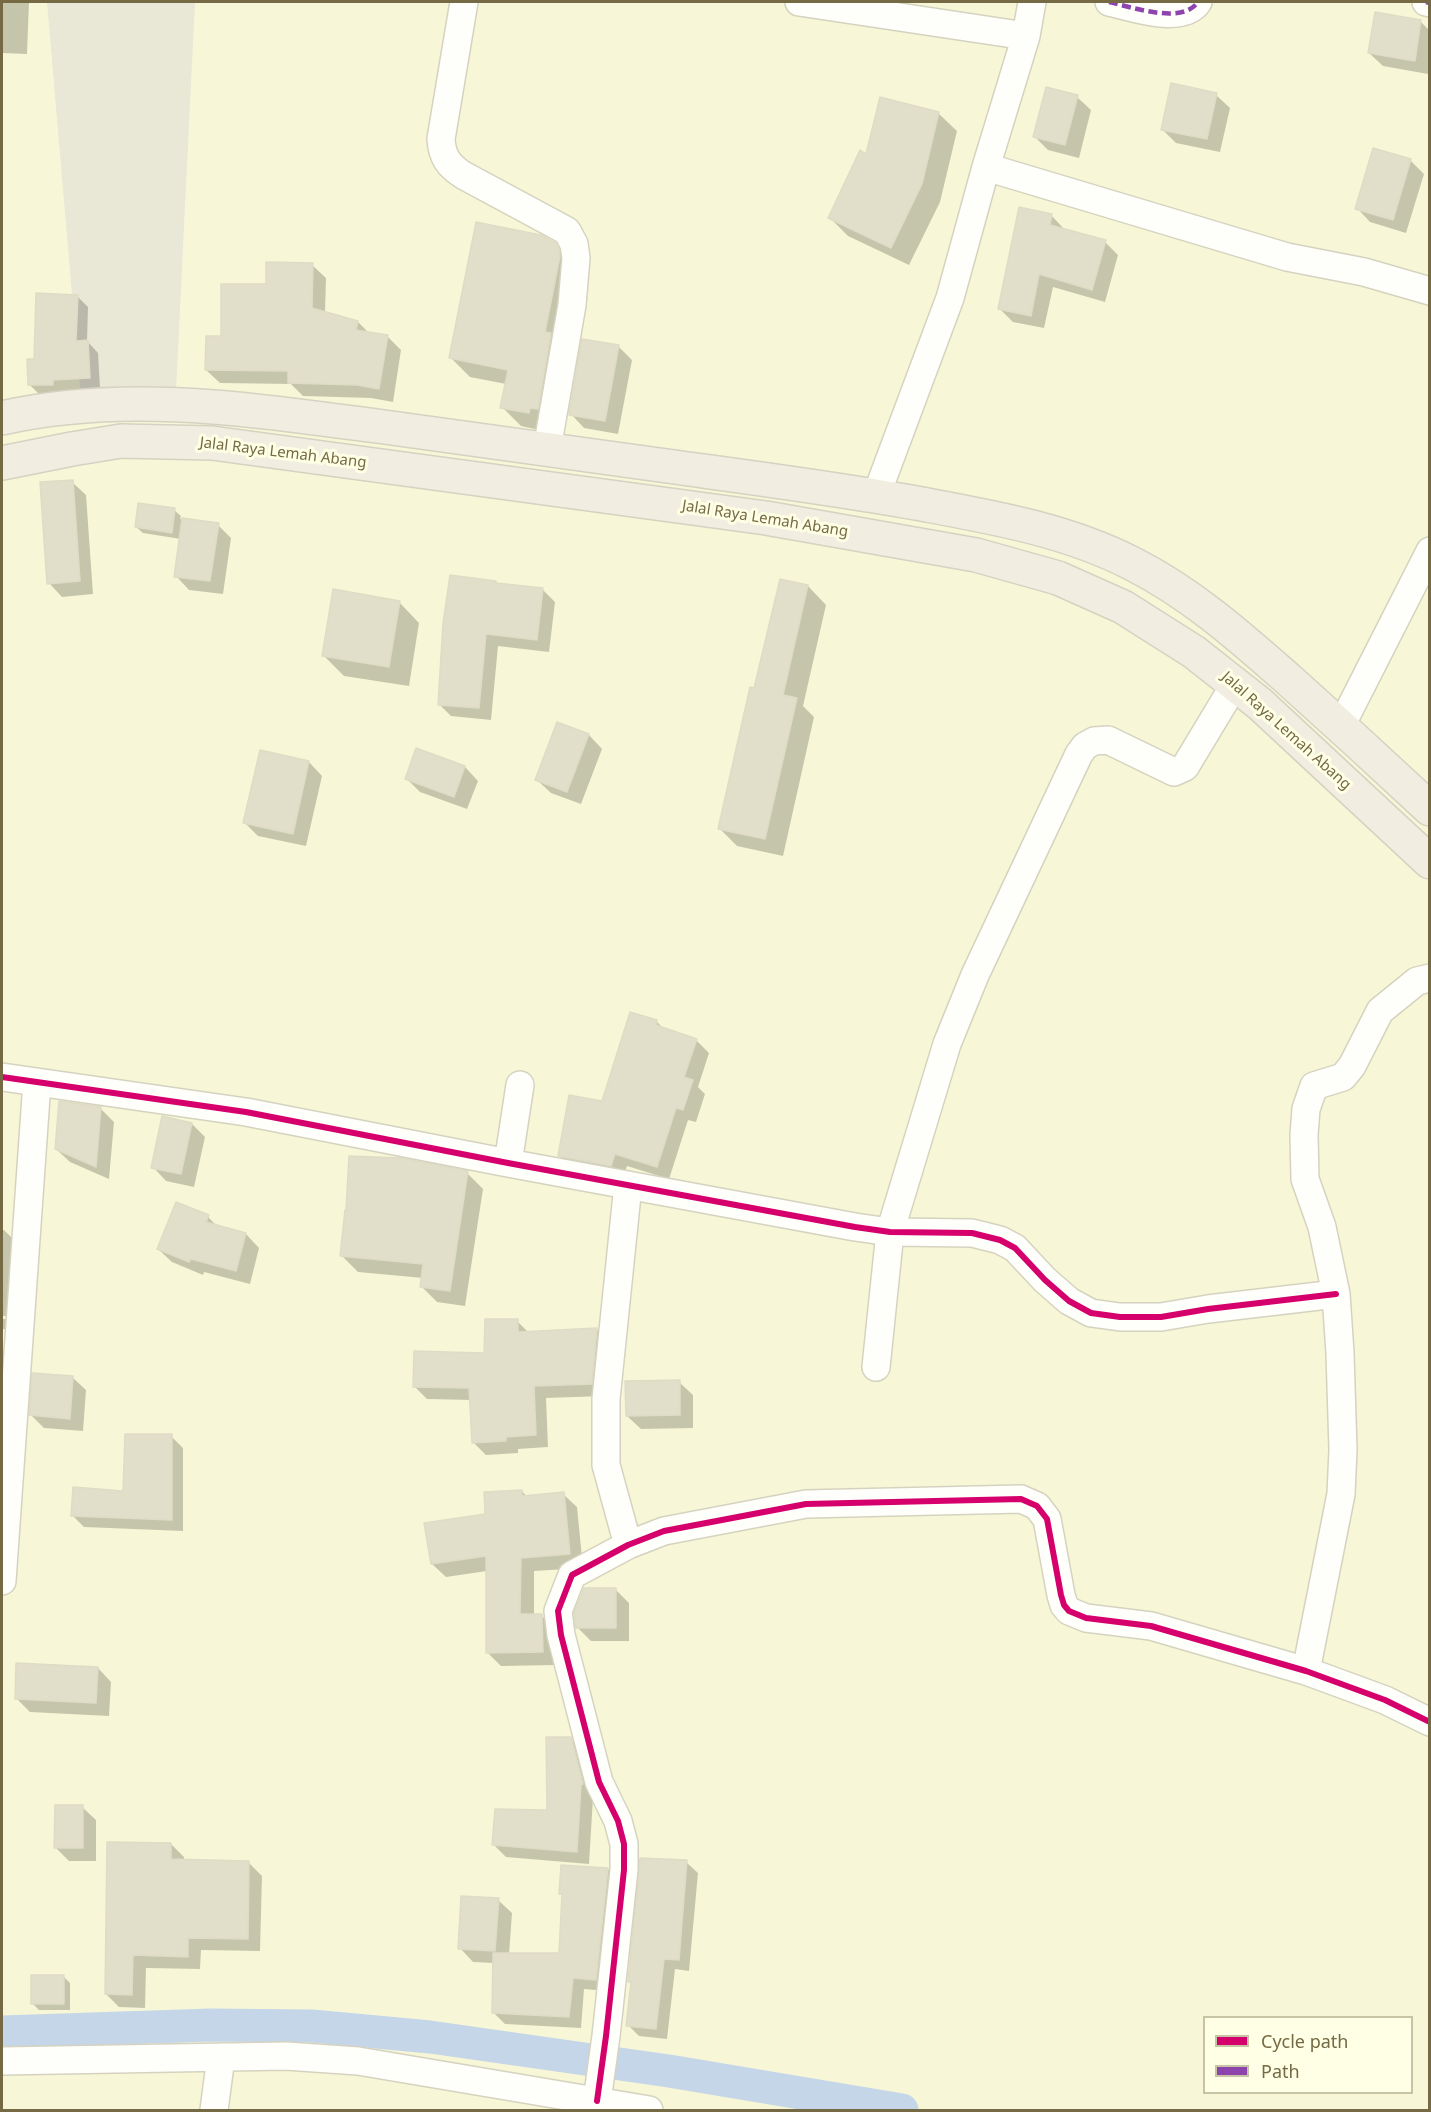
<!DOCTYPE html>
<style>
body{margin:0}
#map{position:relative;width:1431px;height:2112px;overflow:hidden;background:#f6f6e4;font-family:"Noto Sans",sans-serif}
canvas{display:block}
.frame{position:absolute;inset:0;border:3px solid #756a44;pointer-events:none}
.legend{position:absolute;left:1203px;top:2016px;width:210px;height:78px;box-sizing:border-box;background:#feffe5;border:2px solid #c7c3a5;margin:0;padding:8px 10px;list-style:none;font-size:18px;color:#756a44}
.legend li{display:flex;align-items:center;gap:12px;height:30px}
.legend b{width:30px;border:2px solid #c7c3a5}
</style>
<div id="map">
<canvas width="1431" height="2112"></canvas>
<div class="frame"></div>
<ul class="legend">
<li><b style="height:8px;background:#d6006c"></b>Cycle path</li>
<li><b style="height:8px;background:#8e44ad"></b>Path</li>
</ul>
</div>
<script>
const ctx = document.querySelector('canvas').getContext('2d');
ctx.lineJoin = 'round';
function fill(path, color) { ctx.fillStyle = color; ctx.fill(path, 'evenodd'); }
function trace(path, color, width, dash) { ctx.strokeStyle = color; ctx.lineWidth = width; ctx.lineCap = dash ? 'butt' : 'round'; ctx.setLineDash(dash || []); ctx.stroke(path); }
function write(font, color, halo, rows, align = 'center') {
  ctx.font = font + ' "Noto Sans",sans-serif'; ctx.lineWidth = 6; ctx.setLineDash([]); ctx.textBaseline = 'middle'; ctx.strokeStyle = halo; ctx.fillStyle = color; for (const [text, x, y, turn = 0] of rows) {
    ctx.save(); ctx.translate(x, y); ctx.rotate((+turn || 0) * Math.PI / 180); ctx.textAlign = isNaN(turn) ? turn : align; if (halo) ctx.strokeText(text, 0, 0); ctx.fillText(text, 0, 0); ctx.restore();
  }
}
fill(new Path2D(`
 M2,2h45l33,385 96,3 19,-388h1234v2108h-1427zM1204,2018h208v74h-208z`), '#f7f7d7');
fill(new Path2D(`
 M47,2h148l-19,389 -96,-3z`), '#e9e7d5');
fill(new Path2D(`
 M2,2h27l-2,52 -25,-1z
 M1421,22l9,9 -2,43 -45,-8 -14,-13z
 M1216,95l14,13 -10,44 -44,-9 -14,-14z
 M1077,97l14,13 -12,48 -31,-8 -14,-14z
 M938,113l19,18 -17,71 -31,63 -61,-29 -18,-18 37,-62z
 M1374,150l37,11 13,13 -18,59 -36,-11 -13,-14z
 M1051,215l14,15 40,12 13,13 -13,47 -52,-15 -9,41 -31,-6 -14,-14z
 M554,244l20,20 -26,168 -27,-6 -19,-19 4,-23 -36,-7 -19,-19z
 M312,265l14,13 -1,35 33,9 12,12 18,3 13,13 -8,52 -22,-4 -68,-2 -12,-12 -71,-1 -14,-13 16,-32 45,-52z
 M77,296l11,11 -1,34 11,12 2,35 -37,3v4h-23l-11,-11 6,-23z
 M619,347l13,13 -14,74 -34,-6 -13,-14z
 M72,482l14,13 7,99 -31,3 -13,-14z
 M174,510l7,6 -1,3 38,6 13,13 -8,56 -34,-4 -13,-14 5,-37 -38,-6 -7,-6z
 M781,581l27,5 18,19 -23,101 11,11 -31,139 -46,-10 -18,-18 37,-138z
 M496,582l2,3 45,5 12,12 -6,50 -51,-6 -7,74 -40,-4 -12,-12z
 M399,602l20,21 -10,63 -65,-10 -21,-21z
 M558,724l31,11 13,14 -21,55 -30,-11 -14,-13z
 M417,750l48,17 13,14 -11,28 -47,-17 -14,-14z
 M261,752l48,10 13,14 -16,70 -48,-10 -14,-14z
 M656,1021l9,9 31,10 13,13 -11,34 7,7 -9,28 -8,-2 -19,59 -42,-13 -4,12 -51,-9 -12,-13 43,-53z
 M101,1109l13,13 -5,57 -39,-17 -14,-13z
 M192,1124l13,13 -11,50 -28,-6 -13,-14z
 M467,1173l16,16 -18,117 -28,-4 -16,-16 2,-8 -65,-6 -16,-16z
 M208,1217l10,10 28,7 13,14 -9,36 -46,-12 -1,3 -31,-13 -14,-13z
 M2,1230h2l14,14 -5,86 -11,-1v-10h5v-3h-5z
 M517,1321l12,12 68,-3 12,12 -5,54 -58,2 2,49 -30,2v4l-32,2 -13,-13 -2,-42 -44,-1 -13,-13 72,-32z
 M72,1377l14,13 -3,41 -39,-3 -13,-13z
 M679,1382l14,13v33l-52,1 -14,-13z
 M171,1436l12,12v83l-99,-4 -12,-12 52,-23z
 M522,1491l5,6 36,-3 14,13 6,61 -49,3v45l7,-1 14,14 1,36 -55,1 -13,-13 -1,-82 -41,6 -14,-13 55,-49z
 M615,1589l14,14v38h-38l-14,-14z
 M98,1668l13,14 -2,34 -79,-4 -14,-14z
 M570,1738l13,13 10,47 -4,66 -83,-7 -13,-13 55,-33z
 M82,1807l14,13v41h-27l-14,-14z
 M171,1844l13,13v4l64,1 14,14 -2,75 -59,-1 -1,19 -54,-1 -1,40 -26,-1 -13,-13z
 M686,1862l12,11 -9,98 -14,-2 -8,70 -28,-3 -11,-11 4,-40 -3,-4z
 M608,1869l11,12 -12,110 -23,-2 -3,39 -76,-4 -12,-12 1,-49 -21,-1 -13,-14 38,-48 14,13 -3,42h51l3,-60z
 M64,1977l6,6v27h-31l-7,-7z`), '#0003');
trace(new Path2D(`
 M2,2032l209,-7 101,1 118,11 239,34 233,39`), '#c5d6e8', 33);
const building = new Path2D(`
 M1375,12l46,8 -6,41 -47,-8z
 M1171,83l46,10 -10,46 -46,-9z
 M1046,87l32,8 -13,50 -32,-8z
 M880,97l59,15 -17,72 -31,64 -63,-30 32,-68 6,4z
 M1373,148l38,11 -18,61 -38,-11z
 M1019,207l33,7 -2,11 56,15 -14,50 -53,-16 -8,42 -33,-7z
 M476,222l65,13 14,8 4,6 1,7 -15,76 6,1 -13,76 -8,-1 -1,5 -29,-5 8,-38 -59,-12z
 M266,262l47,1 -1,45 46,13 -2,9 32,5 -9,54 -22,-4 -69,-2v-12l-83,-1 1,-34h15v-52h45z
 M36,293l42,2 -2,46 12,-1 2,38 -37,2v5h-25l-1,-26h7z
 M582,339l37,6 -14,76 -36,-6z
 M73,480l7,101 -33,3 -7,-102z
 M138,503l37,5 -3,25 -37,-6z
 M182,518l37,5 -9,58 -36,-4z
 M450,575l46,6v2l47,5 -6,52 -51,-6 -7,74 -41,-3 5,-82z
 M780,579l28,6 -25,110 14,3 -32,141 -47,-10 32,-142 4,1z
 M333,589l67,12 -11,66 -67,-11z
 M557,722l32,12 -22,58 -32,-12z
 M416,748l49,18 -11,31 -49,-18z
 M260,750l49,11 -16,73 -50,-11z
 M630,1012l27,8 -1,5 41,14 -13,38 9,3 -10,30 -7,-2 -19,59 -42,-13 -4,12 -53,-10 11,-61 33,6z
 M59,1101l42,6 -5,60 -41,-18z
 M162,1116l30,7 -11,51 -30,-6z
 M349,1156l52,2 67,13 -18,120 -30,-4 3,-23 -83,-8 5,-46h1z
 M176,1202l33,13 -3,7 40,11 -10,38 -45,-12 -2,3 -32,-13z
 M485,1319h33v13l79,-4 -5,56 -58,2 2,49 -30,2v4l-34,2 -3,-55 -56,-1 1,-36 70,2z
 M32,1373l41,3 -3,43 -41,-4z
 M680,1380v35l-54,1 -1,-35z
 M125,1434h47v86l-101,-4 2,-29 50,4z
 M522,1490v6l42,-4 6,62 -49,4 -1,56h22l1,38 -57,1v-97l-55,8 -7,-41 61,-9 -1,-22z
 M584,1588h32v40h-40l-2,-15z
 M16,1663l82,4 -2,36 -81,-4z
 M546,1737h25l12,47 -2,1 -4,67 -85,-7 3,-36 52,1z
 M55,1805h28v43h-29z
 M107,1842l64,1v16l78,2 -1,78 -60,-1v19l-55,-2 -1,40 -27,-1z
 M640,1858l47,2 -8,100 -15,-1 -8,70 -30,-3 5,-44h-3z
 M561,1865l47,3 -12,112 -23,-2 -4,39 -77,-4 1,-60h66l3,-59h-3z
 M461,1896l38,2 -4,53 -37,-2z
 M31,1975h33v29h-33z`);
fill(building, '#e1dec9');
trace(building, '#dfdcc6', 1.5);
const street = new Path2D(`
 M464,2l-23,137c1,18 8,27 22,36l104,56 7,13 2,14 -4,47 -25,144
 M799,2l227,34
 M1109,2c23,5 73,23 89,0
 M1426,2l4,1
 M986,167l301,90 77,15 66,19
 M876,496l74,-198 36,-131 40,-131 6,-34
 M1341,726l89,-175
 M2,1077l244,35 262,51 347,64 35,5 82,1 28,7 15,8 30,32 24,21 22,12 29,4h41l47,-8 128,-15
 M508,1163l12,-78
 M628,1185l-22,214v66l22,80
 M876,1367l14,-135 57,-188 28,-69 104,-221 6,-8 9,-5 14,-1 66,32 11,-5 50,-83
 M2,1581l35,-499
 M1306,1671l35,-177 2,-44 -3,-97 -4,-59 -14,-67 -17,-48 -1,-44 2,-26 8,-23 29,-9 9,-11 28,-55 37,-30 13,-3
 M2,2061l284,-5 72,5 291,49
 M597,2101l9,-65 18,-166v-26l-6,-23 -19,-39 -38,-147 -3,-24 14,-36 56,-30 36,-14 142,-27 215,-5 16,7 10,13 14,76 3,10 5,6 17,7 65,8 155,45 79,29 45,22
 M214,2110l7,-53`);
const highway = new Path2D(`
 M2,418c124,-28 251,-8 375,8 97,13 194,26 290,40 87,12 174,23 260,39 70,13 142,26 206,59 59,30 106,72 155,115 48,43 95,86 142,130
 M2,463l70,-14 49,-8 91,2 554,75 210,37 82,23 65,29 71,45 66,52 170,158`);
trace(street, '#d5d3bf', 30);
trace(highway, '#d5d2c2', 36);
trace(street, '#fefefb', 27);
trace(highway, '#f1ede1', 33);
trace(new Path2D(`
 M1109,2c23,5 73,23 89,0
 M1426,2l4,1`), '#8e44ad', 4.5, [9, 4.5]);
trace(new Path2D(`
 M2,1077l244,35 262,51 347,64 35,5 82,1 28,7 15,8 30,32 24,21 22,12 29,4h41l47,-8 128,-15
 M597,2101l9,-65 18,-166v-26l-6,-23 -19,-39 -38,-147 -3,-24 14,-36 56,-30 36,-14 142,-27 215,-5 16,7 10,13 14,76 3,10 5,6 17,7 65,8 155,45 79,29 45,22`), '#d6006c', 6);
write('15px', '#756a44', '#feffe5', [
 ["Jalal Raya Lemah Abang",283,453,7],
 ["Jalal Raya Lemah Abang",765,519,9],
 ["Jalal Raya Lemah Abang",1286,731,42]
]);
</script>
